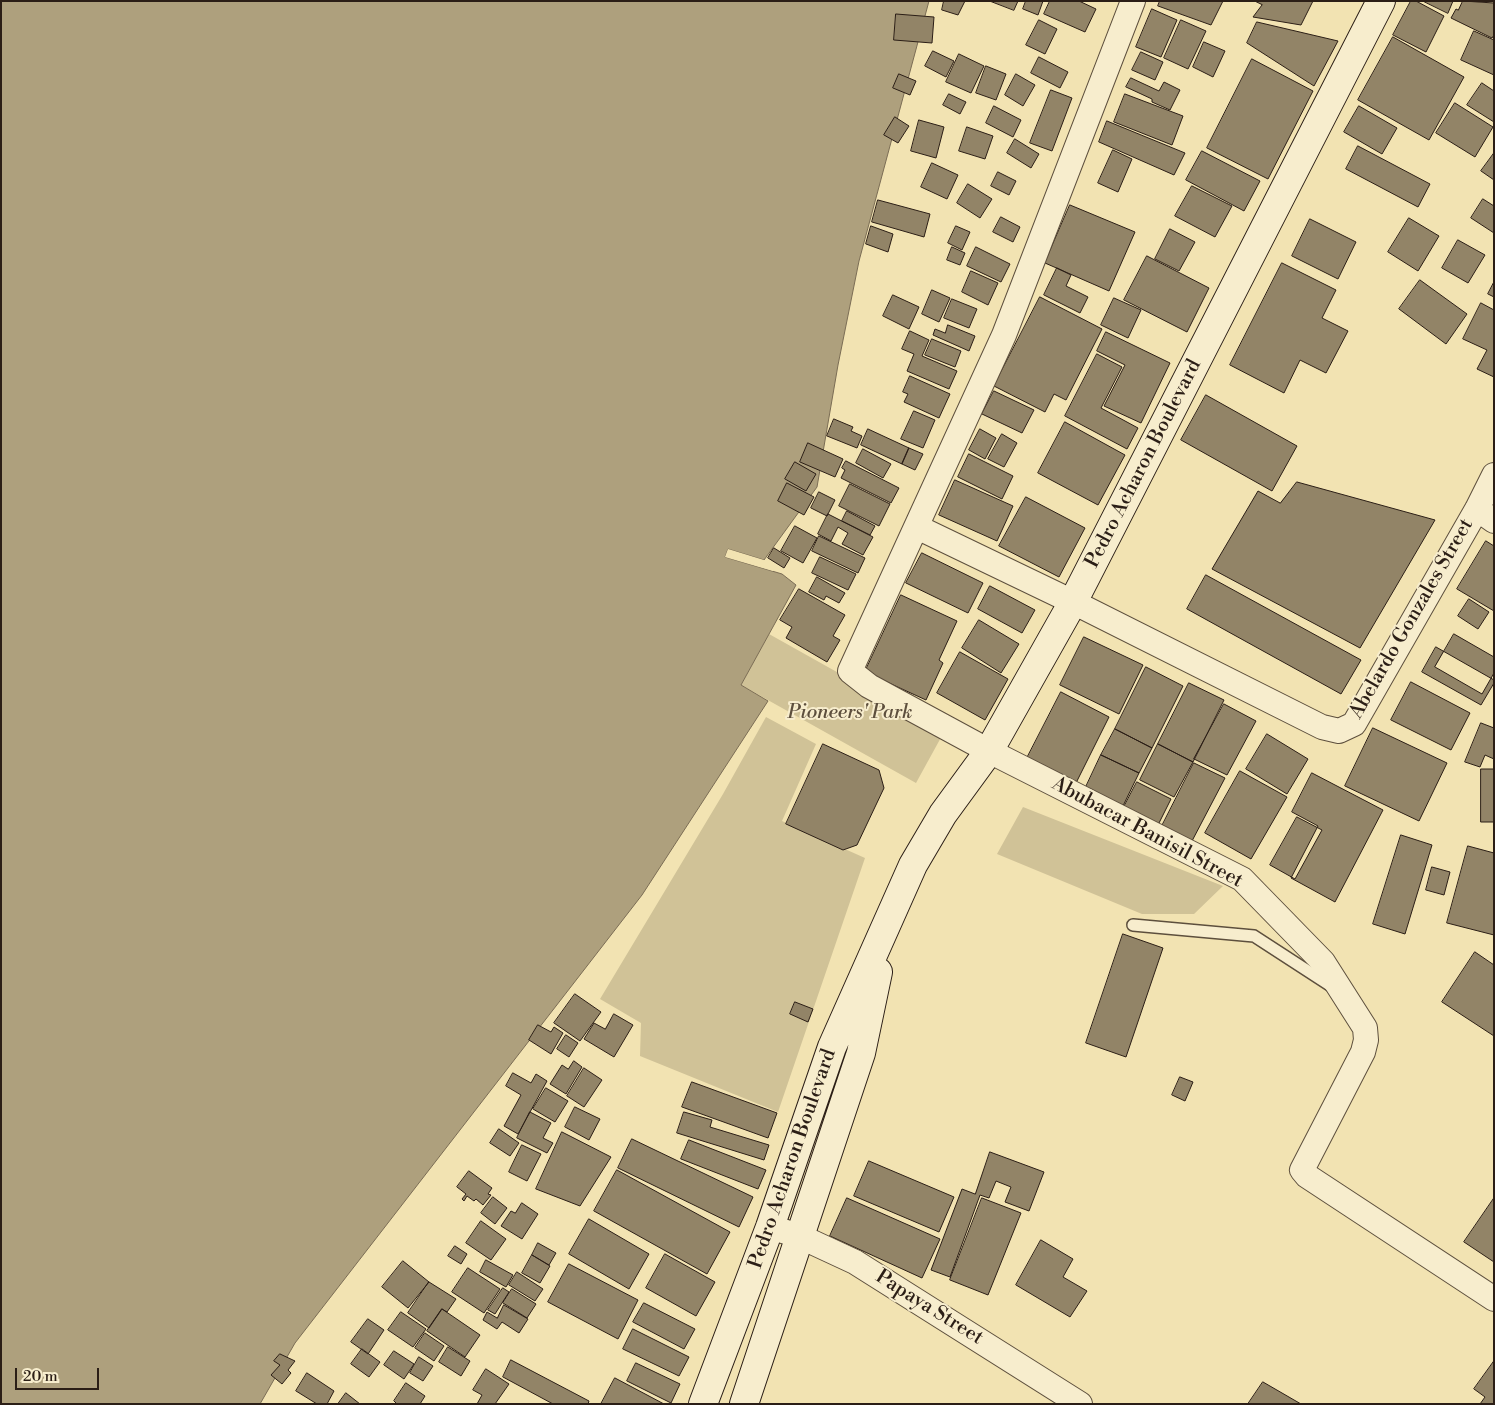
<!DOCTYPE html>
<style>
body{margin:0}
#map{position:relative;width:1495px;height:1405px;overflow:hidden;background:#f2e3b2;font-family:"Libre Bodoni",serif}
canvas{display:block}
.frame{position:absolute;inset:0;border:2px solid #2b1e16;pointer-events:none}
.scale{position:absolute;left:15px;top:1368px;width:84px;height:22px;box-sizing:border-box;border:2px solid #2b1e16;border-top:0;padding-left:6px;font-size:15px;line-height:18px;white-space:nowrap;color:#2b1e16;-webkit-text-stroke:4px #f7edcd;paint-order:stroke}
</style>
<div id="map">
<canvas width="1495" height="1405"></canvas>
<div class="frame"></div>
<div class="scale">20 m</div>
</div>
<script>
const ctx = document.querySelector('canvas').getContext('2d');
ctx.lineJoin = 'round';
function fill(path, color) { ctx.fillStyle = color; ctx.fill(path, 'evenodd'); }
function trace(path, color, width, dash) { ctx.strokeStyle = color; ctx.lineWidth = width; ctx.lineCap = dash ? 'butt' : 'round'; ctx.setLineDash(dash || []); ctx.stroke(path); }
function write(font, color, halo, rows, align = 'center') {
  ctx.font = font + ' "Libre Bodoni",serif'; ctx.lineWidth = 4; ctx.setLineDash([]); ctx.textBaseline = 'middle'; ctx.strokeStyle = halo; ctx.fillStyle = color; for (const [text, x, y, turn = 0] of rows) {
    ctx.save(); ctx.translate(x, y); ctx.rotate((+turn || 0) * Math.PI / 180); ctx.textAlign = isNaN(turn) ? turn : align; if (halo) ctx.strokeText(text, 0, 0); ctx.fillText(text, 0, 0); ctx.restore();
  }
}
fill(new Path2D(`
 M769,634l175,98 -28,51 -175,-98z
 M766,717l50,27 -34,77 83,37 -87,254 -138,-56 1,-33 -41,-24 123,-205z
 M1023,807l200,79 -29,28h-52l-145,-60z`), '#d0c297');
const water = new Path2D(`
 M1,1h928l-70,260 -21,104 -21,122 -53,73 -36,-11 -3,8 57,17 14,11 -55,100 27,16 -126,194 -347,448 -35,61h-259z`);
fill(water, '#aea07d');
trace(water, '#7a6c54', 1);
fill(new Path2D(`
 M728,549l39,12 -3,2 -34,-11 -1,3 45,14 -1,2 -48,-14z`), '#f2e3b2');
const building = new Path2D(`
 M944,1h21l-7,14 -16,-5z
 M990,1h28l-4,9z
 M1026,1h17l-5,14 -15,-6z
 M1050,1h29l17,8 -11,23 -41,-18z
 M1160,1h63l-12,24 -53,-19z
 M1255,1h58l-12,24 -48,-8 9,-12z
 M1411,1h5l28,15 -18,36 -33,-17z
 M1423,1h30l-5,12z
 M1463,1l31,2v32l-2,3 -41,-20 5,-9 2,1z
 M1152,9l25,11 -16,37 -25,-10z
 M896,14l38,3 -2,26 -38,-3z
 M1039,20l18,9 -12,25 -19,-9z
 M1181,20l25,11 -18,38 -24,-11z
 M1257,22l81,19 -24,45 -67,-43z
 M1474,31l20,9v35l-33,-15z
 M1393,37l71,40 -35,63 -71,-40z
 M1204,42l21,9 -12,26 -20,-10z
 M933,51l21,10 -8,16 -21,-11z
 M1141,52l22,10 -8,18 -23,-10z
 M959,54l25,12 -13,27 -25,-11z
 M1039,57l29,15 -8,16 -29,-15z
 M1252,59l61,32 -45,88 -61,-31z
 M986,66l20,8 -10,26 -20,-7z
 M899,74l17,7 -6,14 -17,-7z
 M1016,74l19,11 -12,21 -18,-11z
 M1131,78l28,13 5,-9 16,8 -10,20 -18,-8v-3l-26,-12z
 M1482,83l12,8v31l-27,-17z
 M1051,90l21,8 -20,53 -22,-8z
 M949,94l17,8 -6,12 -17,-9z
 M1125,94l58,22 -11,29 -58,-23z
 M1455,103l38,24 -18,30 -39,-24z
 M994,106l27,14 -8,17 -27,-14z
 M1359,106l38,22 -15,26 -38,-22z
 M895,117l14,9 -11,17 -14,-8z
 M919,120l25,7 -8,31 -25,-7z
 M1107,121l78,32 -11,22 -75,-33z
 M967,127l26,9 -8,23 -26,-8z
 M1015,139l24,15 -8,14 -24,-15z
 M1358,146l72,38 -12,23 -72,-38z
 M1113,150l19,9 -14,33 -20,-9z
 M1202,151l58,30 -16,30 -58,-31z
 M1494,153v27l-13,-9z
 M932,163l26,12 -11,24 -26,-12z
 M998,172l18,9 -7,14 -18,-9z
 M968,184l24,15 -12,19 -23,-15z
 M1192,186l40,20 -17,31 -40,-21z
 M1483,199l11,7v27l-23,-15z
 M878,200l52,14 -6,23 -52,-15z
 M1070,205l65,27 -26,59 -64,-28z
 M1001,217l19,10 -7,15 -20,-10z
 M1409,218l30,18 -21,35 -30,-19z
 M1310,219l46,23 -18,37 -46,-23z
 M871,226l22,8 -5,18 -22,-8z
 M956,226l14,6 -8,18 -14,-7z
 M1170,229l25,13 -16,29 -24,-12z
 M1458,240l27,15 -17,28 -26,-15z
 M952,247l13,6 -5,12 -13,-5z
 M976,247l34,17 -9,18 -34,-16z
 M1147,256l62,32 -22,44 -63,-32z
 M1282,263l54,27 -14,28 26,13 -22,42 -26,-13 -16,33 -54,-28z
 M1057,268l14,7 -5,11 22,11 -8,16 -36,-18z
 M971,271l27,12 -10,22 -26,-13z
 M1420,280l47,34 -21,30 -47,-35z
 M1494,282v15l-6,-3z
 M932,290l18,8 -11,24 -17,-8z
 M893,295l26,12 -10,22 -26,-13z
 M1040,297l62,32 -36,71 -12,-6 -9,18 -51,-26z
 M1114,298l27,12 -13,28 -27,-13z
 M952,299l25,10 -8,19 -25,-10z
 M1481,303l13,7v67l-17,-8 10,-19 -24,-11z
 M948,325l27,11 -6,15 -36,-16 2,-6 10,4z
 M910,331l19,9 -7,16 35,15 -8,18 -42,-18 7,-17 -12,-5z
 M1106,332l64,31 -29,60 -37,-17 21,-41 -28,-14z
 M932,339l29,12 -6,16 -30,-12z
 M1097,354l25,13 -21,41 37,20 -11,21 -62,-33z
 M910,376l40,18 -11,24 -35,-16 4,-8 -5,-2z
 M994,391l40,19 -12,23 -40,-19z
 M1206,395l91,51 -25,45 -91,-51z
 M914,411l21,9 -12,28 -22,-9z
 M834,419l19,8 -2,4 11,5 -5,12 -30,-12z
 M1065,422l60,33 -27,50 -60,-32z
 M868,429l41,19 -7,16 -41,-19z
 M980,429l16,9 -11,21 -16,-9z
 M1002,434l15,9 -13,24 -16,-8z
 M808,443l35,16 -8,18 -35,-15z
 M909,448l14,6 -8,16 -13,-6z
 M863,449l28,15 -8,14 -27,-15z
 M969,454l44,22 -11,23 -44,-22z
 M846,461l53,27 -8,15 -50,-25 4,-8 -3,-2z
 M795,462l21,12 -10,17 -21,-12z
 M955,480l58,26 -16,35 -58,-26z
 M1297,482l138,38 -75,128 -148,-79 46,-78 22,12z
 M787,483l27,14 -10,18 -26,-14z
 M850,484l40,20 -11,22 -40,-20z
 M819,492l16,8 -8,16 -16,-8z
 M1026,497l59,31 -26,49 -60,-31z
 M847,511l28,15 -5,9 -28,-14z
 M828,514l45,23 -10,18 -21,-11 6,-11 -10,-6 -7,14 -13,-7z
 M795,526l22,12 -14,25 -22,-12z
 M819,536l46,22 -7,15 -46,-22z
 M1486,541l8,5v65l-37,-22z
 M774,548l16,10 -6,10 -16,-10z
 M922,553l61,30 -15,30 -62,-30z
 M820,557l36,17 -8,16 -36,-17z
 M1206,575l155,85 -20,34 -154,-85z
 M817,577l28,16 -6,10 -13,-7 -2,4 -15,-8z
 M990,586l45,24 -13,23 -44,-24z
 M799,589l46,26 -12,21 7,4 -13,22 -41,-24 6,-11 -12,-7z
 M901,595l56,26 -18,39 4,3 -17,37 -61,-28z
 M1469,599l20,13 -11,17 -20,-13z
 M979,620l40,24 -18,29 -39,-25z
 M1454,634l40,23v16l-12,21 -47,-27z
 M1084,637l59,28 -24,49 -59,-29z
 M1436,647l58,33v3l-13,22 -59,-33z
 M960,652l48,27 -23,41 -48,-27z
 M1146,667l37,19 -31,62 -37,-19z
 M1411,682l59,31 -19,37 -60,-30z
 M1189,683l35,17 -31,62 -35,-18z
 M1061,692l48,25 -35,70 -49,-25z
 M1224,704l32,17 -29,54 -33,-16z
 M1481,723l13,5v31l-9,-4 -5,12 -15,-5z
 M1373,728l74,35 -28,58 -74,-35z
 M1115,729l37,19 -13,25 -38,-18z
 M1267,734l41,25 -21,35 -41,-25z
 M823,744l56,26 5,18 -27,57 -14,5 -57,-26z
 M1158,744l35,18 -19,35 -34,-17z
 M1101,755l38,18 -17,35 -37,-19z
 M1194,763l31,15 -33,63 -30,-15z
 M1481,769h13v53h-13z
 M1240,771l47,26 -36,62 -46,-26z
 M1312,773l71,37 -48,92 -44,-24 27,-52 -26,-14z
 M1137,782l34,17 -13,26 -34,-18z
 M1297,817l25,13 -27,49 -25,-14z
 M1401,835l31,10 -27,89 -32,-10z
 M1468,846l26,7v82l-47,-12z
 M1432,867l18,5 -6,23 -18,-5z
 M1123,934l40,14 -37,109 -40,-14z
 M1475,952l19,13v71l-52,-34z
 M575,994l26,18 -21,29 -26,-18z
 M795,1002l18,7 -5,13 -18,-8z
 M614,1014l19,11 -19,32 -30,-18 10,-16 11,6z
 M538,1025l13,7 3,-5 9,6 -12,21 -22,-14z
 M566,1035l12,8 -9,14 -12,-8z
 M574,1061l8,6 -16,27 -16,-10 12,-19 6,4z
 M584,1068l18,12 -18,27 -17,-11z
 M513,1073l18,10 5,-9 11,7 -29,53 -14,-8 17,-31 -15,-9z
 M1180,1077l13,5 -8,19 -13,-6z
 M692,1082l85,31 -9,25 -86,-31z
 M546,1088l22,13 -13,21 -22,-13z
 M575,1107l25,12 -11,21 -24,-13z
 M530,1112l21,11 -8,15 10,5 -6,10 -30,-15z
 M684,1112l28,8 -2,7 59,18 -5,15 -87,-27z
 M499,1129l20,14 -9,13 -20,-13z
 M562,1132l49,25 -31,49 -44,-17z
 M632,1139l121,58 -14,30 -121,-59z
 M689,1140l77,30 -8,19 -77,-30z
 M522,1145l19,9 -14,27 -18,-9z
 M990,1152l54,20 -15,39 -24,-9 6,-15 -15,-6 -7,17 -9,-3 -30,82 -19,-7 31,-81 13,5z
 M869,1161l85,36 -15,35 -85,-36z
 M617,1170l113,62 -23,42 -113,-63z
 M469,1171l23,17 -4,6 3,1 -8,10 -7,-6 -2,2 -7,-5 -3,5 -2,-2 4,-5 -9,-7z
 M493,1197l14,11 -12,16 -14,-11z
 M847,1198l93,41 -18,39 -92,-42z
 M982,1198l39,15 -33,82 -38,-15z
 M1494,1198v64l-30,-20z
 M522,1203l16,11 -16,25 -21,-13 10,-15 4,2z
 M589,1219l60,35 -20,35 -60,-35z
 M481,1221l25,18 -15,21 -25,-17z
 M1041,1240l32,19 -10,18 24,14 -17,26 -54,-32z
 M538,1243l18,10 -7,12 -17,-10z
 M455,1246l12,8 -6,10 -13,-8z
 M665,1254l50,28 -19,34 -50,-28z
 M532,1255l18,11 -10,17 -18,-10z
 M486,1260l27,15 -7,12 -26,-15z
 M403,1261l26,21 -21,26 -26,-21z
 M569,1264l69,36 -20,39 -70,-37z
 M468,1268l32,21 -16,24 -32,-21z
 M517,1272l26,17 -8,12 -26,-16z
 M429,1282l27,17 -9,13 -5,-3 -13,19 -21,-15z
 M503,1288l6,4 -14,22 -7,-4z
 M512,1289l24,15 -9,14 -24,-15z
 M644,1303l51,26 -11,20 -51,-27z
 M504,1305l24,14 -9,14 -17,-11 -5,7 -14,-9 4,-8 10,6z
 M442,1309l38,26 -15,22 -38,-26z
 M401,1312l25,17 -13,18 -25,-17z
 M368,1319l16,11 -16,24 -17,-12z
 M633,1329l56,28 -10,19 -56,-27z
 M425,1333l19,13 -10,15 -19,-13z
 M448,1347l22,14 -9,15 -22,-14z
 M362,1349l18,13 -11,15 -18,-13z
 M394,1351l20,13 -10,15 -20,-14z
 M280,1354l15,7 -7,9 3,3 -9,11 -11,-9 9,-10 -6,-4z
 M419,1357l14,9 -10,15 -13,-8z
 M511,1360l78,41 -1,3h-35l-50,-27z
 M1494,1361v43h-14l5,-7 -11,-8z
 M636,1363l44,21 -9,19 -44,-22z
 M486,1369l23,15 -14,20h-18l5,-9 -9,-5z
 M307,1373l27,18 -7,13h-10l-21,-13z
 M615,1378l49,26h-63z
 M1263,1382l38,22h-53z
 M406,1383l19,13 -5,8h-23l-3,-3z
 M346,1393l14,11h-22z`);
fill(building, '#928467');
trace(building, '#2b1e16', 1);
const service = new Path2D(`
 M1133,925l121,11 77,50`);
const minor = new Path2D(`
 M1133,1l-129,334 -154,336 19,15 120,65 253,128 81,83 42,66 1,12 -3,12 -61,118 5,6 187,123
 M1477,509l17,12
 M917,527l156,75 249,125 17,4 15,-7 123,-215 17,-34
 M770,1227l29,9 56,26 225,142`);
const secondary = new Path2D(`
 M703,1404l67,-177 62,-180 81,-182 30,-51 46,-63 84,-149 308,-601
 M744,1404l117,-351 17,-81`);
trace(service, '#5d4f3d', 14);
trace(minor, '#5d4f3d', 26);
trace(secondary, '#2b1e16', 30);
trace(service, '#f7edcd', 11);
trace(minor, '#f7edcd', 24);
trace(secondary, '#f7edcd', 28);
write('20px', '#2b1e16', '#f7edcd', [
 ["Pedro Acharon Boulevard",1144,464,-63],
 ["Abelardo Gonzales Street",1412,619,-60],
 ["Abubacar Banisil Street",1147,833,28],
 ["Pedro Acharon Boulevard",793,1159,-71],
 ["Papaya Street",929,1308,32]
]);
write('italic 20px', '#5d4f3d', '#f7edcd', [
 ["Pioneers' Park",850,713]
]);
</script>
